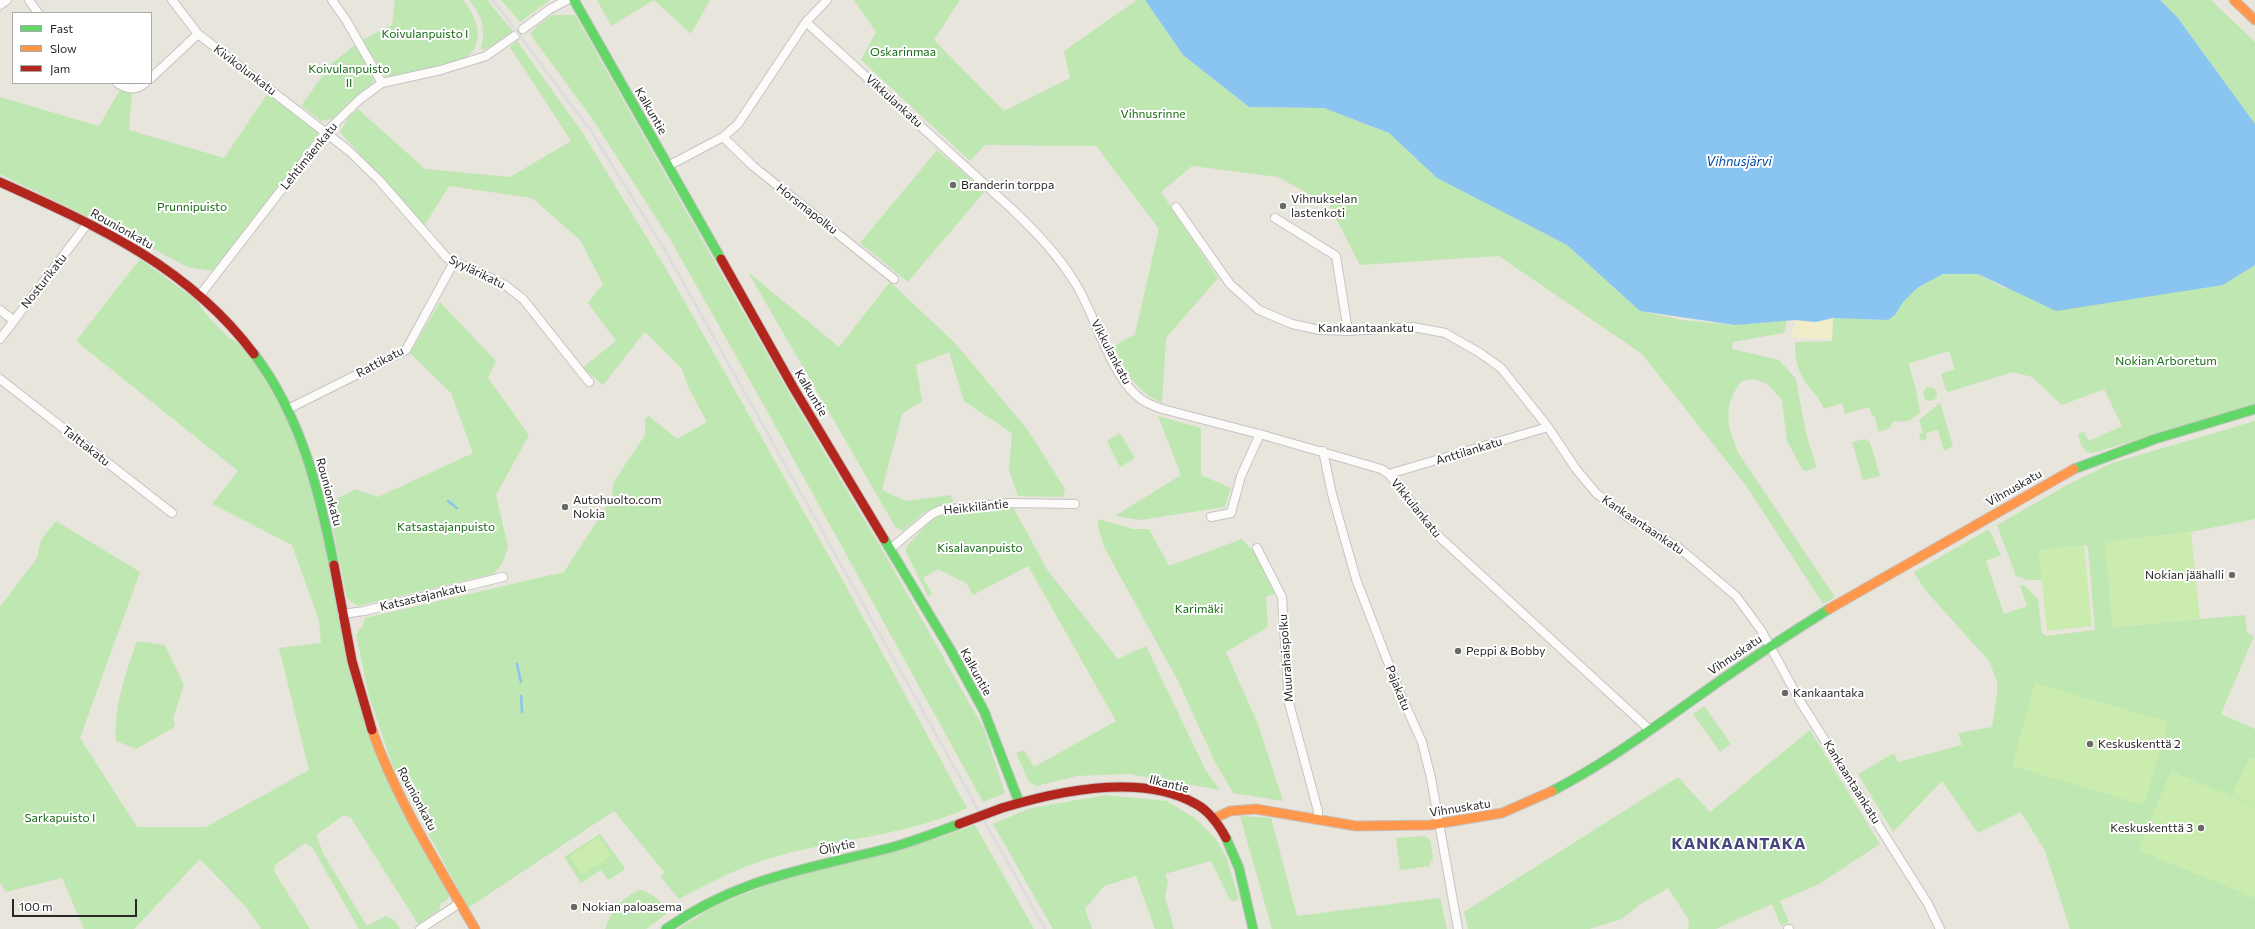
<!DOCTYPE html>
<meta charset="utf-8">
<style>
body{margin:0}
#map{position:relative;width:2255px;height:929px;overflow:hidden;background:#e8e5dc;font-family:Commissioner,sans-serif}
canvas{display:block}
.legend{position:absolute;left:12px;top:12px;width:140px;height:72px;box-sizing:border-box;background:#fff;border:1px solid #a9a9a9;margin:0;padding:5px 7px;list-style:none;font-size:12px;color:#282828}
.legend li{display:flex;align-items:center;gap:8px;height:20px}
.legend b{width:20px;border:1px solid #a9a9a9}
.scale{position:absolute;left:12px;top:899px;width:125px;height:18px;box-sizing:border-box;border:2px solid #282828;border-top:0;padding-left:5px;font-size:12px;line-height:14px;white-space:nowrap;color:#282828;-webkit-text-stroke:3px #fff;paint-order:stroke}
</style>
<div id="map">
<canvas width="2255" height="929"></canvas>
<ul class="legend">
<li><b style="height:5px;background:#63d668"></b>Fast</li>
<li><b style="height:5px;background:#ff974d"></b>Slow</li>
<li><b style="height:5px;background:#b3261e"></b>Jam</li>
</ul>
<div class="scale">100 m</div>
</div>
<script>
const ctx = document.querySelector('canvas').getContext('2d');
ctx.lineJoin = 'round';
function fill(path, color) { ctx.fillStyle = color; ctx.fill(path, 'evenodd'); }
function trace(path, color, width, dash) { ctx.strokeStyle = color; ctx.lineWidth = width; ctx.lineCap = dash ? 'butt' : 'round'; ctx.setLineDash(dash || []); ctx.stroke(path); }
function write(font, color, halo, rows, align = 'center') {
  ctx.font = font + ' Commissioner,sans-serif'; ctx.lineWidth = 4; ctx.setLineDash([]); ctx.textBaseline = 'middle'; ctx.strokeStyle = halo; ctx.fillStyle = color; for (const [text, x, y, turn = 0] of rows) {
    ctx.save(); ctx.translate(x, y); ctx.rotate((+turn || 0) * Math.PI / 180); ctx.textAlign = isNaN(turn) ? turn : align; if (halo) ctx.strokeText(text, 0, 0); ctx.fillText(text, 0, 0); ctx.restore();
  }
}
fill(new Path2D(`
 M395,0h68c13,16 24,42 3,58 -10,7 -30,8 -42,11 -12,3 -26,8 -39,7l-23,-36 30,-15z
 M469,0h18l26,31 -20,15 -10,4 -2,-1c5,-21 1,-33 -12,-49z
 M501,0h49l-30,22z
 M597,0h57l-43,26z
 M654,0h56l-19,34z
 M854,0h106l-26,40 70,71 66,-33 -6,-27 73,-51h8l38,55 66,52 75,1 65,25 48,45 130,67 73,66 42,9 52,5 53,-5 -3,13 -51,9 -1,7 47,11 17,19 10,55 10,31 -1,3 -9,3 -4,-2 -15,-28 -5,-41 -15,-16 -12,-5 -13,2c-20,23 -15,47 -3,73l96,143 -12,7 -76,-117 -105,-133 -143,-98 -139,9 -31,-60 -51,-28 -86,-11 -31,26 57,86 -52,60 -4,65c-28,-13 -36,-31 -48,-57l21,-12 24,-105 -63,-83 -111,-1 -15,16 -109,-101 15,-28z
 M2160,0h51l44,42v82l-77,-106z
 M552,15h23l214,378 98,165 97,171 21,64 -22,9 -221,-400 -91,-161 -80,-124 -61,-83 8,-9z
 M517,41l67,94 82,134 176,310 125,229c-63,29 -135,31 -200,51 -31,10 -60,25 -88,40l-19,-23 5,-3 -51,-62 -146,97 -75,-141 -24,-71 -13,-61 7,-10 2,-7 199,-46 48,-74 1,-15 32,-48v-17l4,-2 28,23 30,-17 -18,-33 -7,-20 -37,-37 -42,53 -21,-17 34,-27 -28,-38 15,-19 -23,-44 -48,-42 -83,-12 -25,40 -84,-94 8,-14 10,-9 67,60 85,8 61,-36 -61,-94z
 M356,44l18,32 -2,10 -18,12 -22,21 -11,2 -20,-15 29,-41z
 M120,90l12,3 -3,37 95,28 44,-65 49,37 1,5 -105,136 -26,-4 -37,-20 -150,-73v-77l99,29z
 M937,150l48,41 -77,91 -48,-39z
 M140,259l56,41 9,13 24,25 11,6 17,23 25,42 19,45 10,33 61,257 22,50 55,101 -1,4 -7,4 -2,7 -21,14 -67,-106 -7,-3 -28,20 8,20 43,71 19,-10 8,4 6,9h-41l-47,-82 -7,-4 -30,22 -1,6 36,58h-49l-14,-21 -47,-49 -66,70h-50l-22,-51 -56,14 -6,-9v-276l37,-49 4,-18 15,-19 84,51 -60,166 57,89h69l103,-57 -30,-122 42,-5 -2,-22 -27,-76 -80,-41 26,-33 -162,-130z
 M2255,265v139l-162,49 -7,-1 -5,-7 -3,-11 6,-2 5,9 33,-15 -18,-37 -42,16 -30,-28 -19,-5 -65,20 -2,-2 -5,-16 14,-5 -6,-18 -39,12 -1,2 7,25 4,22c-9,9 -14,11 -26,9l-6,8 -9,3 -5,-17 -2,1 -3,-9 -24,7 -3,-11 -18,6c-6,-15 -15,-19 -21,-31 -7,-11 -8,-24 -8,-36l37,-1 1,-23 55,2 7,-5 8,-13 14,-14 26,-14h35l26,14 219,-3z
 M748,272l91,75 51,-65 65,61 72,86 38,60 -2,8 -45,-1 -9,-26 3,-37 -48,-32 -15,-49 -33,13 6,36 -20,13 -20,76 24,11 45,-6 2,7 -27,9 -23,20 -7,-3z
 M440,302l56,59 -8,17 41,57 -33,60 12,52 -6,17 -9,10 -135,32 -11,-7 -18,-90 4,-8 22,-12 23,8 95,-44 -22,-60 -41,-40z
 M1923 394a7 7 0 1 1 14 0a7 7 0 1 1-14 0Z
 M1940,403l13,43 -9,5 -6,-21 -12,3 1,6 -6,2 -2,-7 4,-1 -4,-13z
 M1158,416l43,12v47l30,13 -6,19 -85,13 -25,-4 66,-41z
 M2255,421v98l-64,13 -86,10 8,85 132,-12 2,18 7,3 -33,78 34,15v200h-185l-25,-78 -24,-39 -43,21 -36,-52 -49,51 -35,-58 36,-21 4,9 64,-17 -4,-12 34,-6 5,-33v-13l-8,-20 -64,-71 -11,-18 75,-43 12,26 -15,6 18,53 23,-8 -7,-20 4,-1 14,14 4,34 4,3 49,-6 -7,-82 -2,-3 -47,5 3,30h-15l-11,-4 -19,-51 72,-41 43,-21z
 M1120,433l15,25 -15,9 -13,-26z
 M1865,439l5,3 10,34 -17,4 -11,-38z
 M1013,507l35,64 70,88 28,-13 60,125 14,19 -91,-16 -52,2 -40,10 -8,-4 -13,-29 8,-3 10,17 82,-46 -88,-155 -55,29 -6,-11 -29,-15 -15,9 9,16 -4,2 -22,-44v-5l26,-28 19,-7z
 M1098,519l35,10h16l20,37 73,-27 15,16 19,38 -10,4 2,30 -42,25 32,72 25,77 -50,-8 -18,-31 -37,-81 -74,-134 -6,-21z
 M137,641l28,4 19,40 -11,34 2,4 -2,5 -37,21 -20,-8c-2,-36 9,-66 21,-100z
 M1704,706l27,38 -11,8 -27,-38z
 M1810,730l70,114 -61,40 -39,17 9,21 -8,4 -9,-22 -56,25h-28l1,-9 -21,-32 -29,17 -17,14 -33,10h-121l-4,-17 214,-135 32,35z
 M1106,795l61,6 29,18 19,19 11,18 13,43 -6,3 -4,-4 -18,-37 -46,13 3,8 -3,15 9,32h-19l-19,-53 -32,10 -19,23 7,20h-39l-60,-105 38,-16z
 M1240,816l31,2 26,98 143,-18 7,31h-175z
 M975,825l59,104h-356l38,-24 80,-31 112,-26z
 M600,834l24,33v3l-16,10 -7,-10 -20,13 -17,-26z
 M1425,836l6,5 2,20h-3v5l-30,4 -4,-32z
 M640,890c10,2 26,13 26,24l-20,15h-41c5,-16 19,-34 35,-39z`), '#bfe7b2');
fill(new Path2D(`
 M1833,318l-1,21 -41,-1 5,-18 20,2z`), '#efeec8');
fill(new Path2D(`
 M2191,532l9,87 -87,8 -8,-85z
 M2084,545l8,81 -45,5 -8,-81z
 M2035,683l133,39 -24,83 -132,-39z
 M2250,757l5,2v46l-23,-11z
 M2171,771l84,35v92l-117,-48z
 M599,837l12,19 -29,19 -12,-19z`), '#cbecaf');
fill(new Path2D(`
 M1145,0h1015l18,18 77,106v141l-32,20 -167,26 -78,-37h-35l-26,14 -14,14 -8,13 -7,5 -55,-2 -17,4 -21,-2 -60,5 -95,-14 -73,-66 -130,-67 -48,-45 -65,-25 -75,-1 -66,-52z`), '#8ac4f0');
trace(new Path2D(`
 M448,501l9,7
 M517,664l4,18
 M521,696l1,16`), '#8ac4f0', 2.5);
const street = new Path2D(`
 M29,0l9,13
 M172,0l26,34 150,116 31,30 68,78 58,27 18,14 66,83
 M332,0l14,20 36,63
 M0,5l7,-5
 M806,22l207,188c24,23 47,47 64,76 19,32 32,84 59,109 8,8 19,12 30,15l97,25 118,34 8,5 45,58 216,198
 M523,29l27,-20 17,-9
 M151,78l47,-44
 M117,83c9,6 19,8 28,0
 M723,137l30,29 141,113
 M668,166l55,-29 15,-13 68,-102 21,-22
 M1176,207l54,77 29,26 33,14 28,6 28,1 65,-4 32,6 35,20 21,15 47,59 28,42 20,24 33,25 49,29 58,49 25,34 39,71 128,203 12,25
 M1275,218l61,38 12,75
 M200,295l126,-163 34,-33 22,-16 59,-13 45,-14 30,-21
 M0,310l14,11
 M0,339l88,-116
 M0,379l172,134
 M288,409l118,-59 48,-88
 M1323,451l9,43 24,85 43,112 23,51 9,36 27,151
 M1389,474l159,-47
 M1211,517l20,-4 10,-37 19,-42
 M1257,548l25,49 7,106 29,108v7
 M890,549l42,-35 9,-4 68,-7 66,1
 M342,614l22,-3 139,-34
 M420,929l40,-26
 M1788,929h1`);
const fast = new Path2D(`
 M574,0l147,259
 M254,354c47,62 65,136 80,211
 M2074,469l81,-30 100,-30
 M884,539l66,110 34,62 35,91
 M1552,791c51,-26 98,-61 145,-94 43,-31 87,-60 132,-88
 M1226,838l13,30 14,61
 M666,929c73,-52 143,-60 227,-82 22,-6 44,-15 66,-23`);
const slow = new Path2D(`
 M2234,0l21,20
 M1829,609l245,-140
 M372,730c25,71 66,135 103,199
 M1213,819l17,-8 26,-2 100,17 74,-1 72,-12 50,-22`);
const jam = new Path2D(`
 M0,182c97,44 188,84 254,172
 M721,259l72,128 91,152
 M334,565l18,96 20,69
 M1002,808c56,-17 140,-35 194,-4 13,7 23,21 30,34`);
trace(street, '#c5c3c3', 10);
trace(fast, '#c5c3c3', 11);
trace(slow, '#c5c3c3', 11);
trace(jam, '#c5c3c3', 11);
trace(street, '#fcfbfa', 8);
trace(fast, '#63d668', 9);
trace(slow, '#ff974d', 9);
trace(jam, '#b3261e', 9);
trace(new Path2D(`
 M493,0l98,131 75,121 379,677`), '#dcdcde', 2.5);
const jamBridge = new Path2D(`
 M959,824l43,-16`);
trace(jamBridge, '#c5c3c3', 11, []);
trace(jamBridge, '#b3261e', 9);
for (const [x, y, r, color] of [
 [953,185,4,"#6b6a67"],
 [1283,206,4,"#6b6a67"],
 [565,507,4,"#6b6a67"],
 [2232,575,4,"#6b6a67"],
 [1458,651,4,"#6b6a67"],
 [1785,693,4,"#6b6a67"],
 [2090,744,4,"#6b6a67"],
 [2201,828,4,"#6b6a67"],
 [574,907,4,"#6b6a67"]
]) { const dot = new Path2D(); dot.arc(x, y, r, 0, 2 * Math.PI); ctx.fillStyle = color; ctx.fill(dot); trace(dot, '#fff', 1.5); }
write('12px', '#166b13', '#fff', [
 ["Koivulanpuisto I",425,34],
 ["Oskarinmaa",903,52],
 ["Koivulanpuisto",349,69],
 ["II",349,83],
 ["Vihnusrinne",1153,114],
 ["Prunnipuisto",192,207],
 ["Nokian Arboretum",2166,361],
 ["Katsastajanpuisto",446,527],
 ["Kisalavanpuisto",980,548],
 ["Karimäki",1199,609],
 ["Sarkapuisto I",60,818]
]);
write('12px', '#282828', '#fff', [
 ["Kivikolunkatu",245,70,37],
 ["Vikkulankatu",894,101,42],
 ["Kalkuntie",651,111,60],
 ["Lehtimäenkatu",309,156,-51],
 ["Horsmapolku",807,209,38],
 ["Rounionkatu",122,229,29],
 ["Syylärikatu",477,272,26],
 ["Nosturikatu",44,281,-52],
 ["Kankaantaankatu",1366,328],
 ["Vikkulankatu",1111,352,62],
 ["Rattikatu",380,362,-28],
 ["Kalkuntie",811,393,59],
 ["Talttakatu",86,446,38],
 ["Anttilankatu",1469,451,-17],
 ["Vihnuskatu",2014,488,-30],
 ["Rounionkatu",329,492,75],
 ["Heikkiläntie",976,507,-6],
 ["Vikkulankatu",1416,508,51],
 ["Kankaantaankatu",1643,525,34],
 ["Katsastajankatu",423,597,-13],
 ["Vihnuskatu",1735,655,-34],
 ["Muurahaispolku",1286,658,-94],
 ["Kalkuntie",976,672,61],
 ["Pajakatu",1398,688,68],
 ["Kankaantaankatu",1852,782,58],
 ["Ilkantie",1169,784,14],
 ["Rounionkatu",417,799,62],
 ["Vihnuskatu",1460,808,-9],
 ["Öljytie",837,847,-12]
]);
write('12px', '#282828', '#fff', [
 ["Branderin torppa",961,185],
 ["Vihnukselan",1291,199],
 ["lastenkoti",1291,213],
 ["Autohuolto.com",573,500],
 ["Nokia",573,514],
 ["Nokian jäähalli",2224,575,"right"],
 ["Peppi & Bobby",1466,651],
 ["Kankaantaka",1793,693],
 ["Keskuskenttä 2",2098,744],
 ["Keskuskenttä 3",2193,828,"right"],
 ["Nokian paloasema",582,907]
], 'left');
write('italic 13px', '#014fa3', '#fff', [
 ["Vihnusjärvi",1739,162]
]);
ctx.letterSpacing = '1px';
write('bold 16px', '#45457d', '#fff', [
 ["KANKAANTAKA",1739,844]
]);
ctx.letterSpacing = '0px';
</script>
